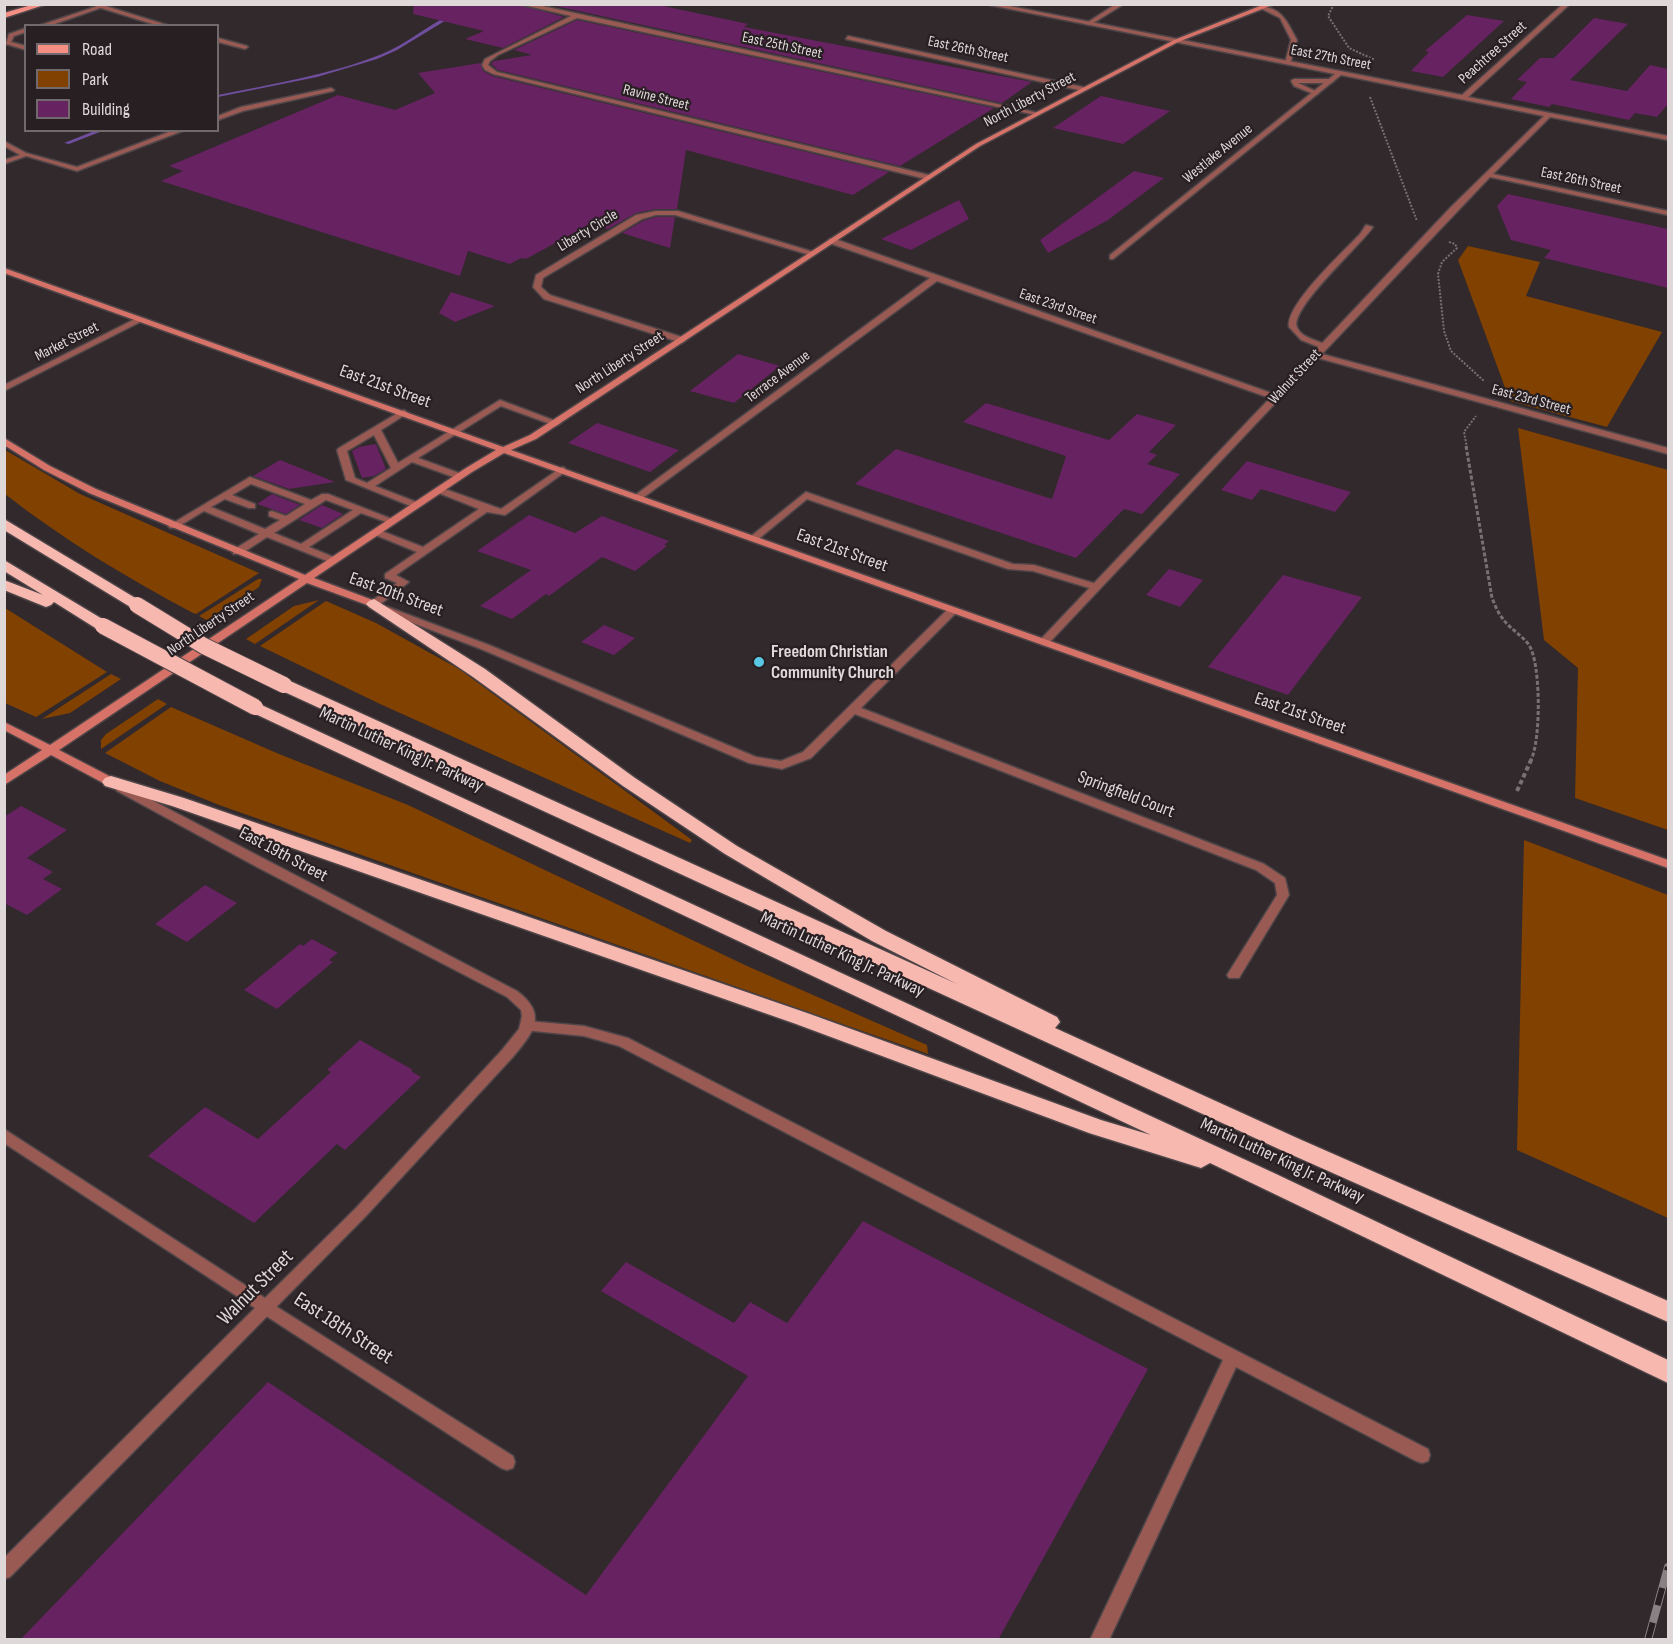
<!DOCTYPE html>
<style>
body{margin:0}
#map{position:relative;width:1673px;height:1644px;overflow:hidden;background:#32292c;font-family:"Sofia Sans Condensed",sans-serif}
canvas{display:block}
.frame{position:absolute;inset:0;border:6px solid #ded8d9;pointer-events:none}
.legend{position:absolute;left:24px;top:24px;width:195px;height:108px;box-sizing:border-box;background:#281f22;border:2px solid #71696b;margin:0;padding:8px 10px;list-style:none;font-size:18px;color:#ded8d9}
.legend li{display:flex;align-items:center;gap:12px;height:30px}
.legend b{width:30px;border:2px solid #71696b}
</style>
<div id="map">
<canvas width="1673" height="1644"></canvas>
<div class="frame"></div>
<ul class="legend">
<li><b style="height:8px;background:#f68f83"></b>Road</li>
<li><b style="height:16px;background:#814100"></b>Park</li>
<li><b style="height:16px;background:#662261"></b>Building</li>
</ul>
</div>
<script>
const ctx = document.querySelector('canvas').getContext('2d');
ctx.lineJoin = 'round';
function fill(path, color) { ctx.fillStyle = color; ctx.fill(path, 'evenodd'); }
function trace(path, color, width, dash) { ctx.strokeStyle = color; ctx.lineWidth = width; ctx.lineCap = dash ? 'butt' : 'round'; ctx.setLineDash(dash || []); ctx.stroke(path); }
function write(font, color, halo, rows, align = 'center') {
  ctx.font = font + ' "Sofia Sans Condensed",sans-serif'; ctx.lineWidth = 4.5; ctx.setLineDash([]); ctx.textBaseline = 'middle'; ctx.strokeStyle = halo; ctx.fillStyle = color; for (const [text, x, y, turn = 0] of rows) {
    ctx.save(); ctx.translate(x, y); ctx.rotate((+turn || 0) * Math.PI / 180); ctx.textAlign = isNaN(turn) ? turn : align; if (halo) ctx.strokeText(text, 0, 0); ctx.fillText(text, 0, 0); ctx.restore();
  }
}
fill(new Path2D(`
 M1468,246l72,16 -14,34 136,36 -55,95 -97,-26 -52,-141z
 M1518,428l150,42v360l-93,-32 3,-130 -34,-28z
 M5,450l75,44 179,79 -63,41 -3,-1c-66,-35 -129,-73 -188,-119z
 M258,579h4l-3,8 -51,34 -9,-5z
 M319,600l-64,44 -9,-5 48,-33z
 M326,601l50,22 83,46 233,171 -2,3 -310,-139 -120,-58z
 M5,608l102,64 -71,45 -31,-14z
 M111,674l10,5 -51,34 -28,6z
 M158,699l9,5 -66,45v-9l5,-6z
 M171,707l108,47 129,51 339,161 180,79 1,9 -709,-249 -59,-24 -55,-28z
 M1524,840l144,55v323l-151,-68z`), '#814100');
fill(new Path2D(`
 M449,15l4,1 -56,34 -20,9 -60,18 -99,20v-2c54,-11 112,-20 164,-41 24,-10 44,-27 67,-39z
 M97,130h8l-36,14 -5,-1z`), '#704e9e');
fill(new Path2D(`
 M414,4h103l47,13 -61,31 -38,-9 19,-8 -71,-17z
 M546,4h108l94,20 -4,3 288,55 -30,21z
 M1467,15l37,6 -61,56 -32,-6 18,-19 -4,-1z
 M1594,18l34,6 -58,56 57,11 23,-26 18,4v35l-11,13 -22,-4 -6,7 -77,-16 -3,3 -38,-8 16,-17 -10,-2 23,-22h14z
 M577,20l417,88 -94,58 -402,-96 -7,-6 3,-3 38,-6 -18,-5z
 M481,63l2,8 9,5 397,96 -36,23 -167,-45 -9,59h-21l-20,4 -28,16 -18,-5 -64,35 -5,-1 -11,6 -42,-13 -8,25 -299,-95 22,-10 -14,-5 169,-71 57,15 40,-17 -17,-20z
 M1101,96l69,15 -47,33 -70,-16z
 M1134,171l30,7 -56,42 -60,33 -8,-13z
 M1508,194l160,35v59l-124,-30 7,-8 -40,-10 -14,-34z
 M959,200l10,19 -58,31 -30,-11z
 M656,217h19l-5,31 -48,-15 21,-12z
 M451,292l44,14 -40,16 -16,-9z
 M738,354l42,12 -46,37 -44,-12z
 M986,403l123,37 28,-26 39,11 -27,27 8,3 -10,9 33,10 -38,40 -18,-5 -48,49 -221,-74 41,-35 156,50 14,-43 -103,-34z
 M597,423l79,26 3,1 -29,22 -82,-29z
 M376,444l10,25 -12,7 -12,2 -10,-27 7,-4z
 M280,460l55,22 -46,7 -36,-13z
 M1247,461l104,31 -16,20 -74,-23 -9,11 -31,-10z
 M272,494l28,11 -14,9 -29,-10z
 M322,505l21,9 -21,14 -23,-8z
 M529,515l46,18 27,-17 67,25 -5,4 3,1 -32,25 -33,-14 -53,39 -3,-2 -34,25 -32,-13 51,-36 -54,-19z
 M1169,569l34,11 -23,27 -34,-12z
 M1283,575l79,22 -74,98 -80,-28z
 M604,625l31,13 -21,17 -33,-13z
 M21,806l46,24 -40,28 26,14 -10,7 19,10 -35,26 -23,-12v-86z
 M205,885l32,18 -50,39 -32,-18z
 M312,939l26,14 -9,7 4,2 -56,47 -33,-19 56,-46 3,2z
 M360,1040l53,30 -2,1 10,6 -76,73 -8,-6 -83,79 -106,-67 57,-49 53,32 73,-67 -4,-2z
 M863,1221l285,148 -150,271h-978l248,-258 318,213 162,-219 -147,-85 25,-29 108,61 16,-21 37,21z`), '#662261');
const lane = new Path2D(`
 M1116,4h8l-34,21 -5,-1z
 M98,6l5,1 -54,19h-11z
 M1262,7c21,1 26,17 35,33l-7,24 -5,-1 6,-23 -11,-22 -18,-9z
 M26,28v4l-12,4 -3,6 15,4v4l-20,-6 3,-10z
 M1294,79h37l3,2 -3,2h-33l20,9 1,1 -3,2 -22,-9 -3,-5z
 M331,88l3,2 -1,1 -90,20 -25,9v-4l23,-9z
 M174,130h11l-108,41 -54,-16 3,-2 51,14z
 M1366,225l7,2c-12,18 -83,81 -76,100 5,12 22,13 31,19l-4,3 -23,-9 -12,-13c-4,-22 55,-76 71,-93z
 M500,400l61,23 -5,3 -3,-1 -52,-19 -83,52 44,16v4h-6l-44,-16 -37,24 44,17v4h-6l-67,-27 -9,-30 2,-2 62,-37 3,-1 4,3 -27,17 17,33zM374,435l17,33 -24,15 -12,-5 -8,-27z
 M562,467l3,1v4l-60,43 -18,-3 -91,63 13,7 -31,24h-8l-1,-2 1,-2 27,-19 -12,-5v-4l32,-22 -44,-18v-4h6l44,17 56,-38 -43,-17v-4h6l59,21z
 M250,477l61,23 11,-6h6l69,27 -5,3 -31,-11 -52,34 27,11 1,2 -5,3 -65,-26 -26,17h-8v-4l26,-16 -55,-23 -28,17h-6l-2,-2zM251,484l54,20 -19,12 -14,-5 -3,1v4l11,4 -15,9 -54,-22 14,-8 24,9h6v-4l-23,-9zM326,500l27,10 -52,34 -27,-11z
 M806,492l207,72 21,1 66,20 1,2 -5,3 -63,-19 -25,-2 -201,-70 -51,42h-6v-4z
 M528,1021l56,5 44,12 800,411 2,6 -2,6 -6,2 -6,-2 -180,-94 -127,273h-19l133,-280 -604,-314 -35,-10 -61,-6 -2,-4 2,-4z
 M266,1300l247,156 2,6 -2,6 -6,2 -6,-2 -241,-156 -2,-5 2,-5z`);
const street = new Path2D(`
 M88,4h11l71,22h-11z
 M519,4h14l506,109 -3,2 -459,-97 -79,37 -8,6 -2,4 9,7 432,103v4h-3l-433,-105 -8,-4 -3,-5 3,-6 86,-43z
 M985,4h14l463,91 101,-91h7l-102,93 200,39v4l-118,-23 -57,57 175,37v4l-178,-38 -168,177 346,94v6l-350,-96 -270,286 -4,1 -5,-3 1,-2 230,-242 -333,-117 -297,219h-6v-4l296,-218 -101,-35v-4h6l439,155 177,-187 93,-91 -203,-41 -228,184h-3v-4l225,-181z
 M848,36l235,51 3,2 -3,2 -237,-52z
 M218,38l29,8 1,1 -3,2 -27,-7z
 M4,141l24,13 1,1 -25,9v-4l16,-5 -16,-9z
 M656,211h22l139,42 -7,2 -135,-40h-19l-14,4 -99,59 -2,9 9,8 135,43 1,2 -4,3 -138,-44 -11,-12 3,-12 100,-60z
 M139,317l7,2 -142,72v-6z
 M380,604l109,41 267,112 25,4 22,-9 146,-144h8l1,2 -1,2 -96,96 403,156 21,14 4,17 -50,83h-10l-2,-3 2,-3 48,-77 -2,-12 -19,-13 -401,-156 -44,44 -29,11 -33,-6 -268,-114 -105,-40 -1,-2z
 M121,784l396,207c32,24 16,42 -5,67l-146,158 -356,361 -6,2v-21l251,-250 -251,-165v-14l261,169 91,-90 146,-158 17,-21 3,-13 -1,-6 -14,-13 -250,-130 -140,-76 -2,-3z`);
const secondary = new Path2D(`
 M1265,4h10l-97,38 -198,104 -444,293 -25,11 1157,410v8l-1164,-415 -32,19 -158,106 64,24 1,2 -1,2h-8l-63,-23 -248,167 56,29 2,3 -2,3h-8l-56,-30 -47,30v-10l38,-25 -38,-20v-8l46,23 249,-166 -210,-86 -45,-23 -40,-25v-7l46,28 46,23 209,86 161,-107 30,-18 -492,-177v-5l499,179 27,-12 446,-291 198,-104z`);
const primary = new Path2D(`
 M35,4h12l-43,14v-5z`);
const highway = new Path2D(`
 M4,519l138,83 3,3 -3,3h-10l-128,-78z
 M4,560l105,63 2,3 -8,5 -6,-2 -43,-27 -3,3 -5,2 -42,-17v-10l39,15 -39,-24z
 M374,599l111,70 150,109 102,68 149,85 171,86 3,5 -5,6 242,110 371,163v21l-387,-172 -1003,-461 -2,-4 2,-4h12l667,303 -85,-43 -147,-87 -102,-68 -150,-109 -104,-70 -3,-3 3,-3z
 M255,702l1021,472 392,186v23l-458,-220 -9,5 -112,-35 -293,-109 -624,-218 -67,-20 -3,-4 3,-4 6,-2 73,22 626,216 291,106 50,15 -902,-424 -2,-4 2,-4z`);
trace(lane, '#4e4548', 3);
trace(street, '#4e4548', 3);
trace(secondary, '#4e4548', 3);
trace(primary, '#4e4548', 3);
trace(highway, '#4e4548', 3);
trace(new Path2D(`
 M1334,4l-6,12 21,32 26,12
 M1370,97l47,124
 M1449,242l6,2 2,4 -15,14 -4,12 6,57 7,20 33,30
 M1467,448l-3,-16 12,-16`), '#787072', 2, [2, 1.5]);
trace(new Path2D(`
 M1466,446l26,152c3,7 6,15 11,21 7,10 19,16 26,26 12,18 12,95 2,115`), '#787072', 3, [4, 2]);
trace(new Path2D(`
 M1517,791l15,-33`), '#787072', 4, [4.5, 3]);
fill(lane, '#995a53');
fill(street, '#995a53');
fill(secondary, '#d67267');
fill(primary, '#f68f83');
fill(highway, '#f7b8b0');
const rail = new Path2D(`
 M1648,1640l20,-73`);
trace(rail, '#898183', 8);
trace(rail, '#281f22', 6, [18]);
const highwayBridge = new Path2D(`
 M137,605l67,41 80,39
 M103,626l152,81`);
trace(highwayBridge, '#4e4548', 18, []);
trace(highwayBridge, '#f7b8b0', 16);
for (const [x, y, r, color] of [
 [759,662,6,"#58c8e4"]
]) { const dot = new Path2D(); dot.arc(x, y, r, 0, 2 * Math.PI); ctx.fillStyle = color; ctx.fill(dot); trace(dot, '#281f22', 2); }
write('15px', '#ded8d9', '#281f22', [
 ["East 25th Street",782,46,12],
 ["East 26th Street",968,50,12],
 ["Peachtree Street",1493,53,-42],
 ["East 27th Street",1331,58,11],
 ["Ravine Street",656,98,14],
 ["North Liberty Street",1030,100,-28],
 ["Westlake Avenue",1218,154,-39],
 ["East 26th Street",1581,181,12],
 ["Liberty Circle",588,231,-31],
 ["East 23rd Street",1058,307,19],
 ["Market Street",67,342,-27],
 ["North Liberty Street",620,363,-33],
 ["Terrace Avenue",778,377,-37],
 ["Walnut Street",1295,377,-47],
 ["East 23rd Street",1531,400,15],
 ["North Liberty Street",211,624,-34]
]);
write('18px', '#ded8d9', '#281f22', [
 ["East 21st Street",385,387,20],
 ["East 21st Street",842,551,20],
 ["East 20th Street",396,595,20],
 ["East 21st Street",1300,714,19],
 ["Martin Luther King Jr. Parkway",401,750,25],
 ["Springfield Court",1126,795,21],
 ["East 19th Street",283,855,28],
 ["Martin Luther King Jr. Parkway",842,955,25],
 ["Martin Luther King Jr. Parkway",1282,1161,25]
]);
write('bold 18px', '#ded8d9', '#281f22', [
 ["Freedom Christian",771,652],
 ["Community Church",771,673]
], 'left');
write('21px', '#ded8d9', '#281f22', [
 ["Walnut Street",256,1288,-45],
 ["East 18th Street",343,1329,33]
]);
</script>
